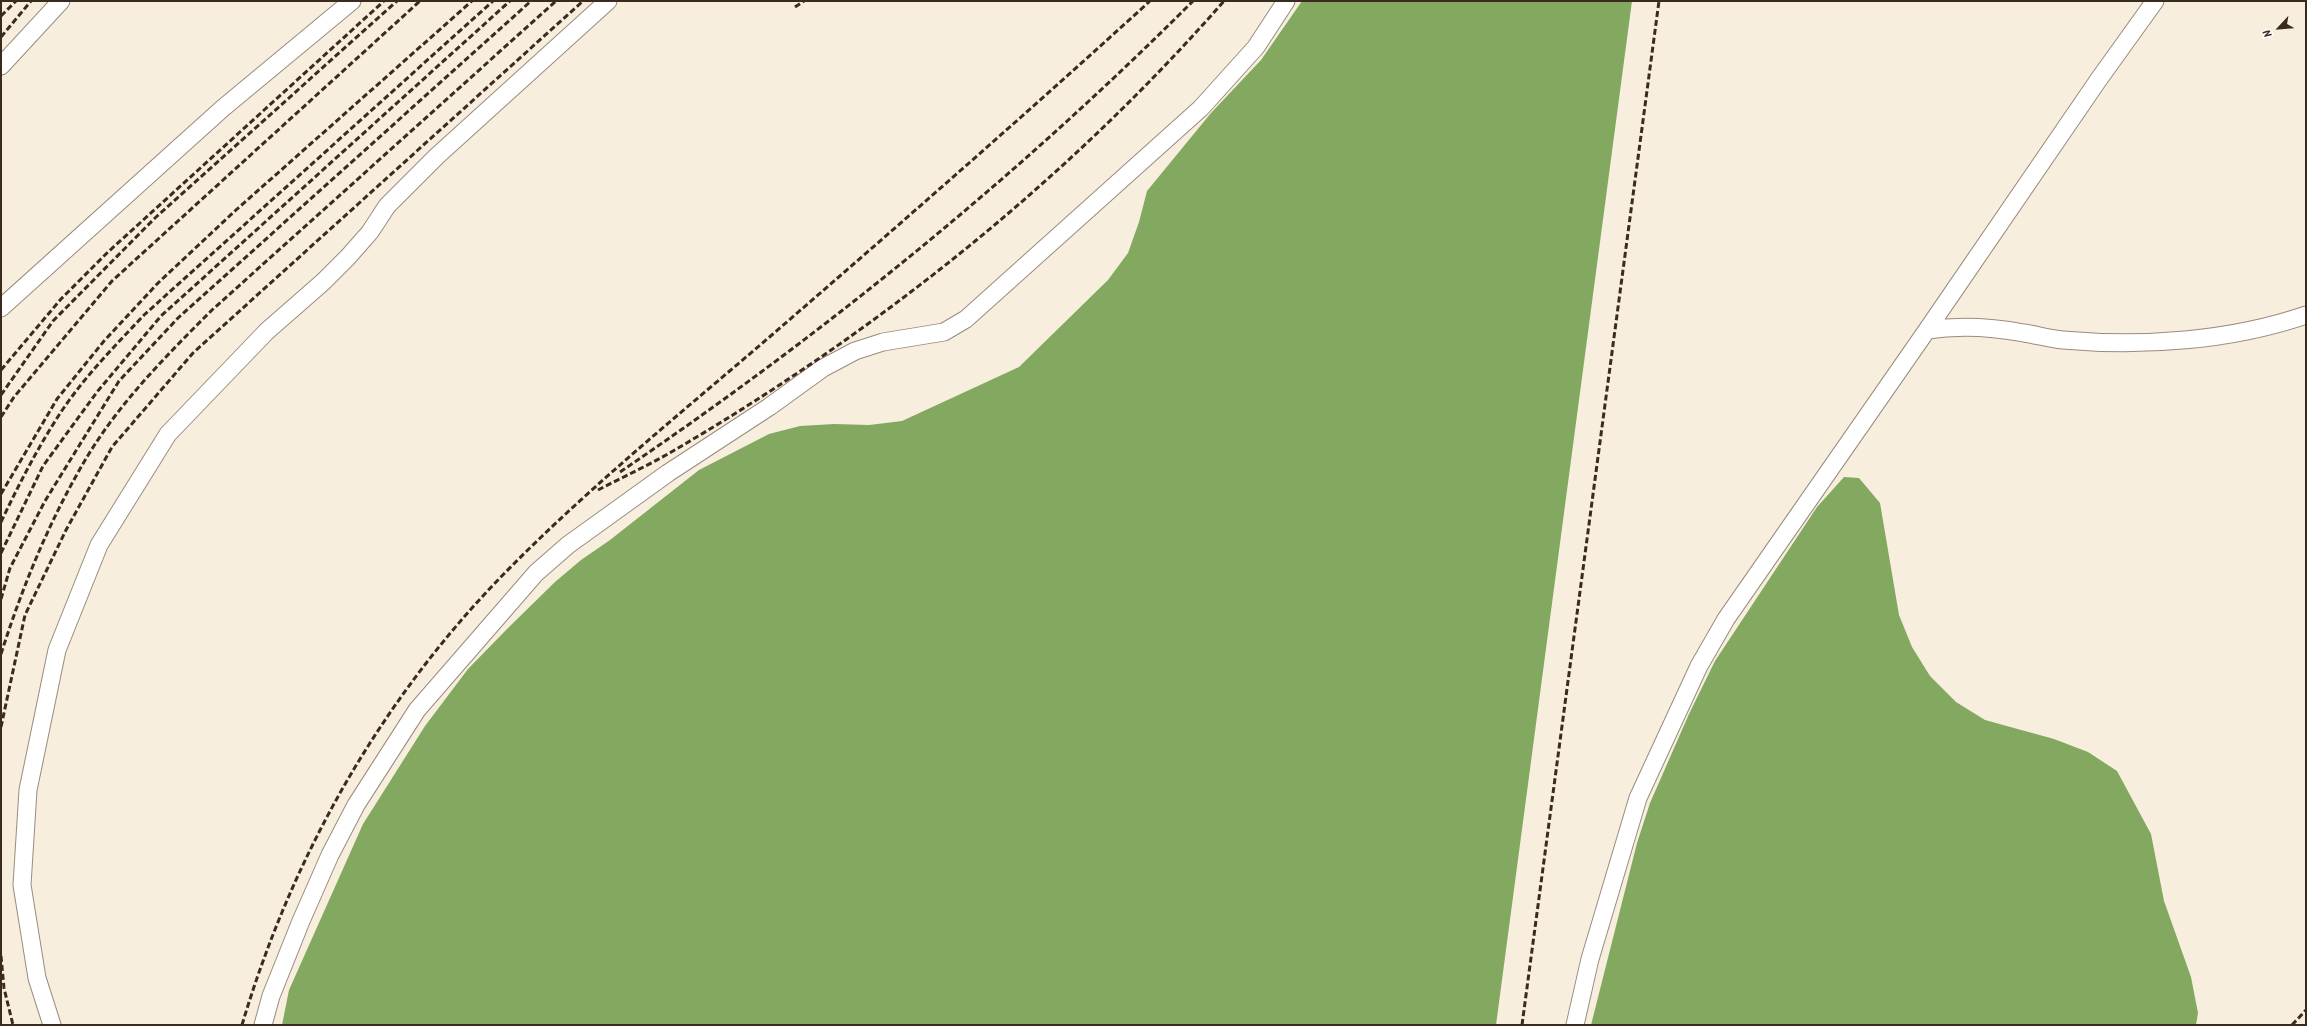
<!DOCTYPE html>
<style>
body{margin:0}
#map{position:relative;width:2307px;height:1026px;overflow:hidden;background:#f7eede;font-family:Kalam,sans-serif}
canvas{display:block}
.frame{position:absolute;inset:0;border:2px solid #3b2a1e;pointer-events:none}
.north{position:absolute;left:2259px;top:8px;width:40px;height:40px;-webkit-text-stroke:3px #fff;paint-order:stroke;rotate:244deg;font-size:11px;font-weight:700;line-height:16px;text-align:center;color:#3b2a1e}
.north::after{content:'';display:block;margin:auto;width:14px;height:18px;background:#3b2a1e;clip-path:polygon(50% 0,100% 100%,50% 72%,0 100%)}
</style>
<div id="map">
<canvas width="2307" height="1026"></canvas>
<div class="frame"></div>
<div class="north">N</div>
</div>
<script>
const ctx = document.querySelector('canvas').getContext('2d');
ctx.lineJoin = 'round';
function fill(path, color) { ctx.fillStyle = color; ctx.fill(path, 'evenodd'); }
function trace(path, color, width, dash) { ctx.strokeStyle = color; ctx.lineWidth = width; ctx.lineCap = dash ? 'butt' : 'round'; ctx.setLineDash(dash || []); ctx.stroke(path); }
fill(new Path2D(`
 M1302,1h330l-136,1024h-1214l7,-35 74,-166 62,-98 43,-57 40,-41 47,-46 26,-22 29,-20 89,-70 70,-36 31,-8 34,-2 35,1 33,-4 117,-54 89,-87 20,-27 11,-31 8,-31 64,-78 50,-53z
 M1844,477l15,1 21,25 19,112 13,32 18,29 26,26 29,18 69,19 34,13 29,19 34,63 13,67 27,76 7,36 -2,12h-605l46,-182 13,-40 39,-89 26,-53 102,-154z`), '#82a95f');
const minor = new Path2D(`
 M1,66l60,-65
 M1,308l222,-200 129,-107
 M1927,330c33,-5 65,-3 97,3 13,2 26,6 39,7 79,7 167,1 243,-25
 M52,1025l-15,-47 -15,-93 6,-95 29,-140 42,-105 69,-111 99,-103 56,-49 25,-25 22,-25 17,-26 50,-50 171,-155
 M263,1025l8,-29 30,-75 29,-66 26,-50 61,-95 119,-137 32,-28 100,-72 101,-66 54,-39 32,-17 28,-9 61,-10 22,-13 235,-211 55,-61 30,-46
 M1575,1025l15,-66 48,-161 61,-132 27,-47 201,-289 172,-251 56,-78`);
trace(minor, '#998c7e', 19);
trace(minor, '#fff', 17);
trace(new Path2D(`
 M795,7l9,-6
 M1,16l15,-15
 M1,37l30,-36
 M1,370l60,-71 47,-47 276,-251
 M1,395l52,-74 102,-103 242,-217
 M1,417l13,-20 98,-116 308,-280
 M620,472c205,-139 398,-296 573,-471
 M598,490c25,-13 51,-25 75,-39 204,-119 395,-272 551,-450
 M1,494l56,-95 47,-58 54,-58 78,-73 236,-209
 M1,522c18,-38 37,-75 60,-110 24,-36 54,-66 83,-97l349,-314
 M1,553l42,-87 54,-74 64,-76 349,-315
 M1,599l9,-31 35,-67 74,-120 59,-63 353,-317
 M1,654c22,-69 49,-135 86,-197 33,-55 80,-102 125,-147l344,-309
 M1,727l24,-112 41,-85 46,-83 81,-94 390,-352
 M1,956l3,32 9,37
 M242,1025c49,-165 135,-319 255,-444 86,-89 183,-167 276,-247 127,-110 253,-220 377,-333
 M1522,1025l137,-1024
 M2292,1025l14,-15`), '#3b2a1e', 3, [6, 3]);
</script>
